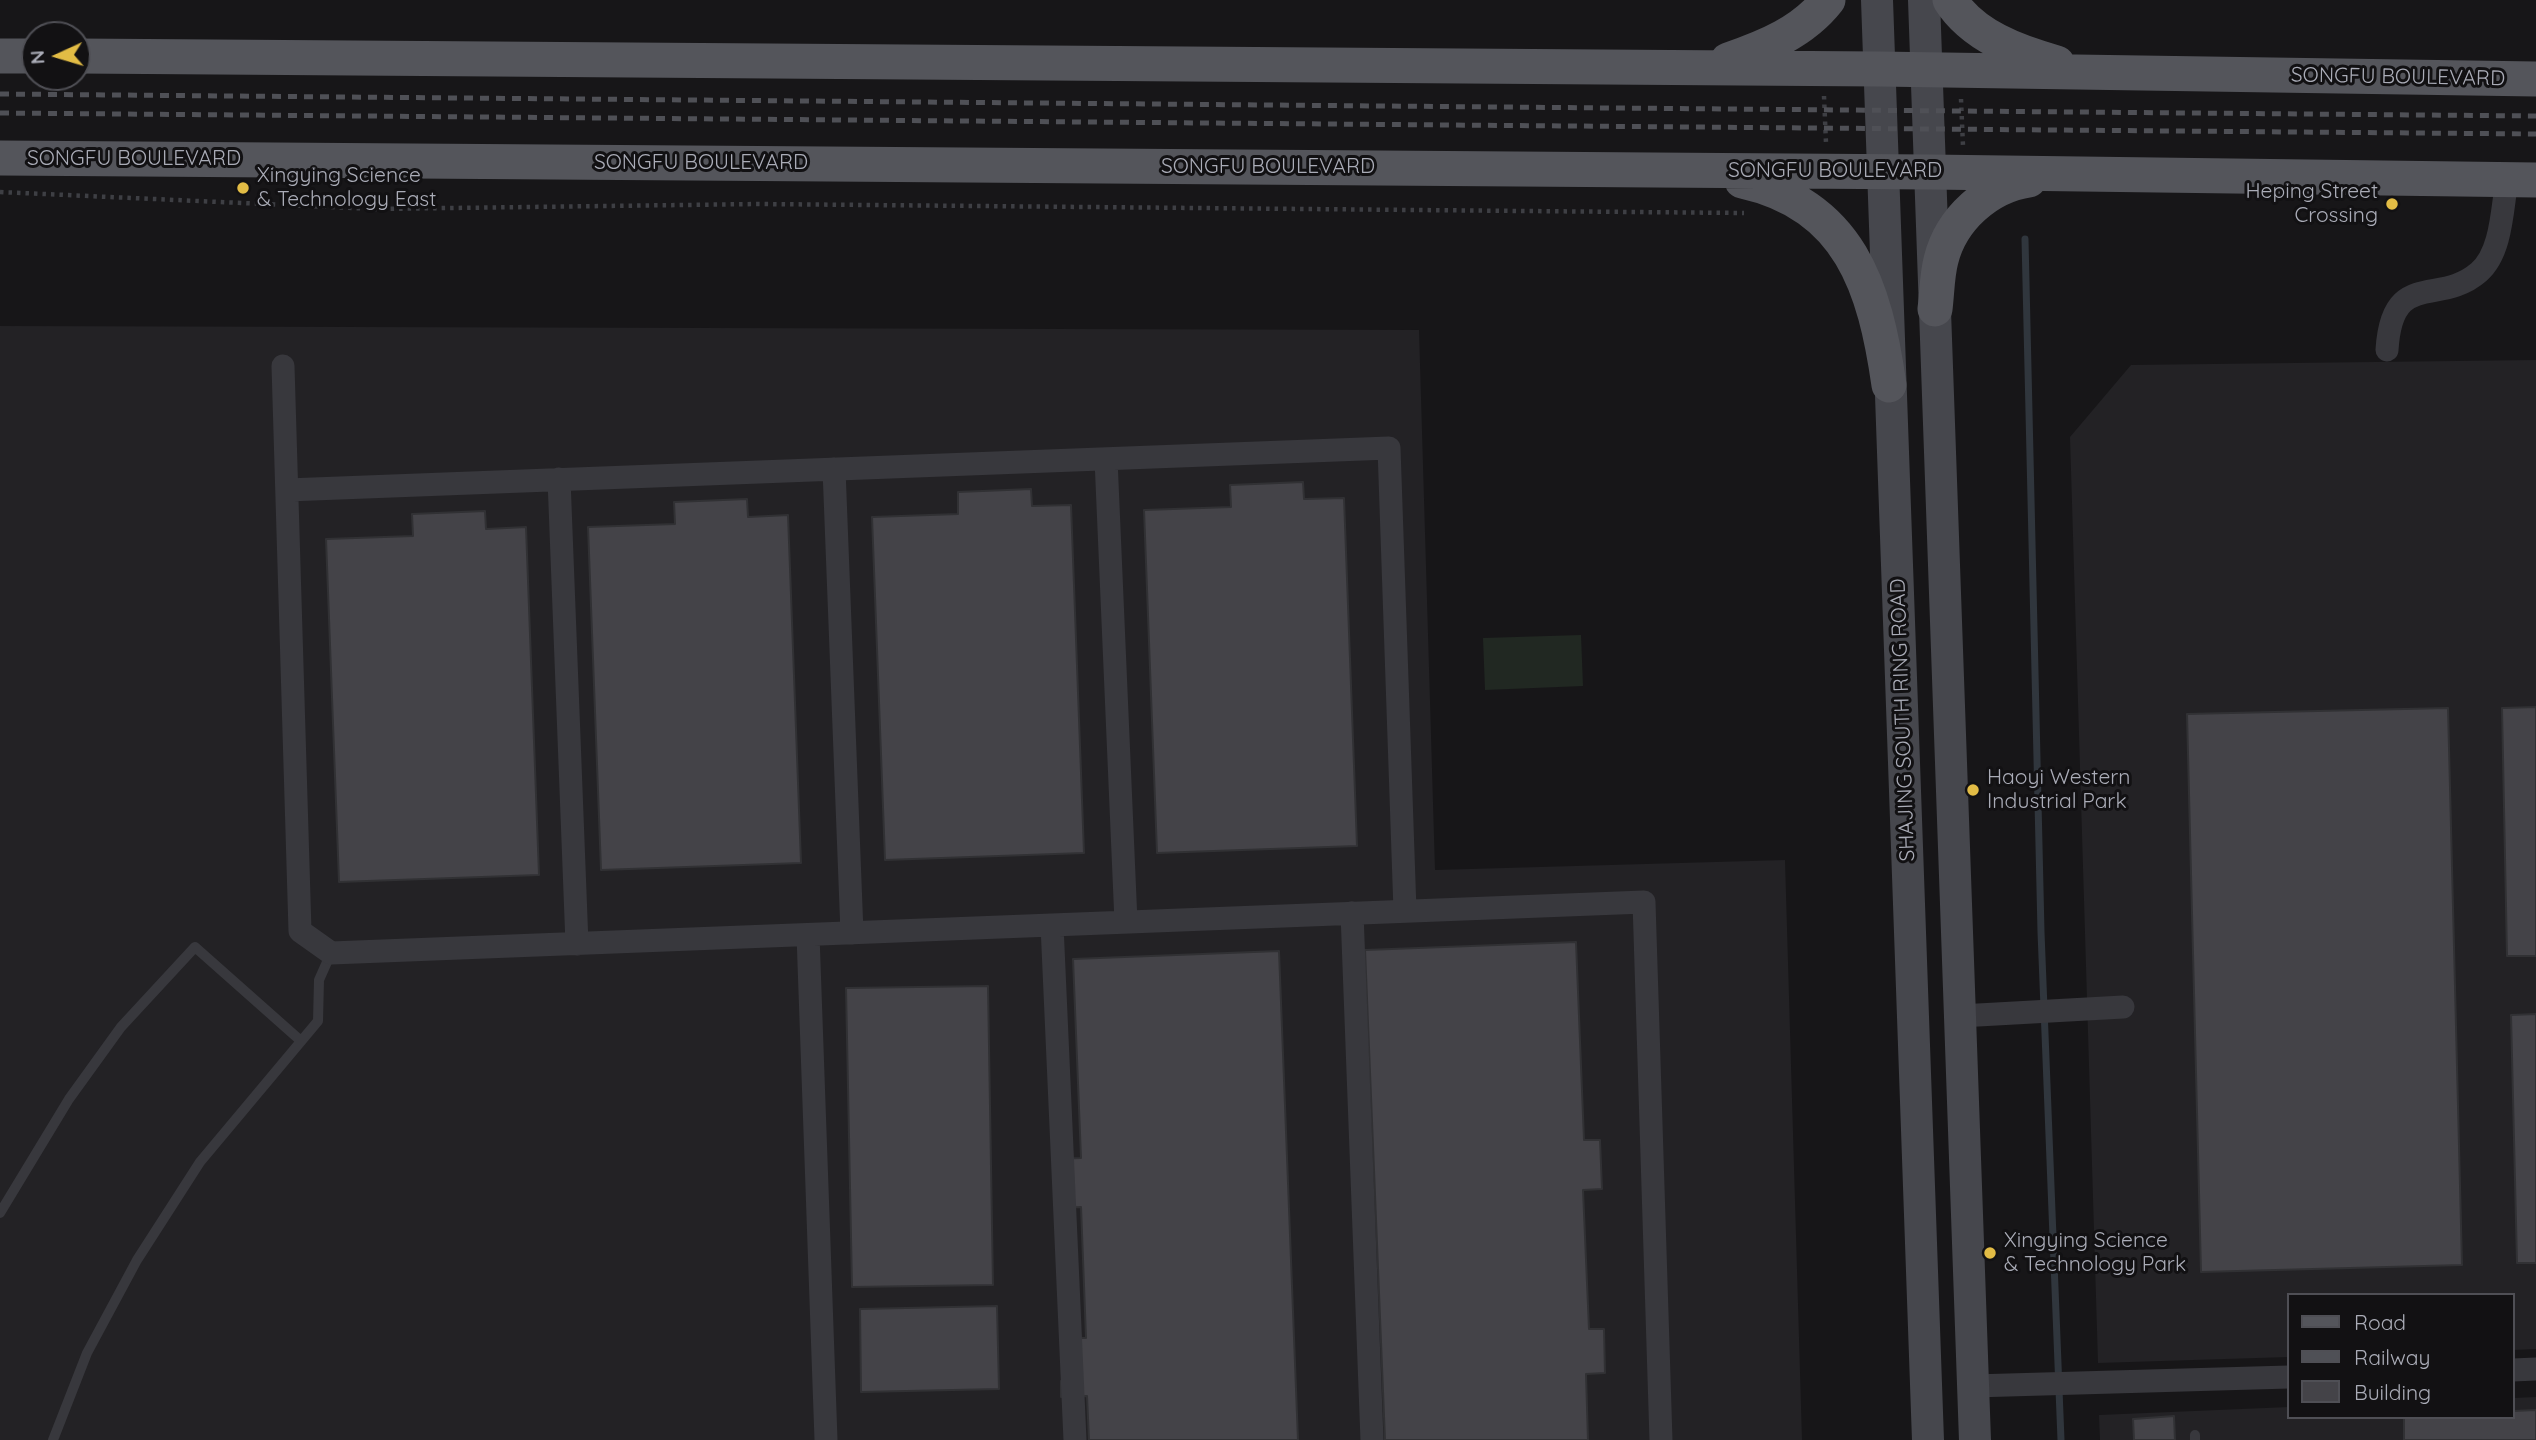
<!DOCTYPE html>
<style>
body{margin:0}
#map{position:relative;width:2536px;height:1440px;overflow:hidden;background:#171618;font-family:Quicksand,sans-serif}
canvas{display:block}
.legend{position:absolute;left:2287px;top:1293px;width:228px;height:126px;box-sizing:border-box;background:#121113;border:2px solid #4f4f55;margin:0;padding:9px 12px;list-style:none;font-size:21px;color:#aaacb7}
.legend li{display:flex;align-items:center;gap:14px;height:35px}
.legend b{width:35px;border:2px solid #4f4f55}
.north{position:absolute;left:21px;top:21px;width:70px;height:70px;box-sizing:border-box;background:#121113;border:2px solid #4f4f55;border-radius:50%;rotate:266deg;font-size:19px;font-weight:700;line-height:28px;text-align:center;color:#aaacb7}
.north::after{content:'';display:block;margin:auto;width:24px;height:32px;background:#e2bc45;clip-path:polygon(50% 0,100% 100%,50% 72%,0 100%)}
</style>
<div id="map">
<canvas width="2536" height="1440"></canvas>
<ul class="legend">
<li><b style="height:9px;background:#54555b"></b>Road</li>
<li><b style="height:9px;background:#4f5056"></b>Railway</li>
<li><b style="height:19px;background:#444348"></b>Building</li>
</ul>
<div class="north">N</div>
</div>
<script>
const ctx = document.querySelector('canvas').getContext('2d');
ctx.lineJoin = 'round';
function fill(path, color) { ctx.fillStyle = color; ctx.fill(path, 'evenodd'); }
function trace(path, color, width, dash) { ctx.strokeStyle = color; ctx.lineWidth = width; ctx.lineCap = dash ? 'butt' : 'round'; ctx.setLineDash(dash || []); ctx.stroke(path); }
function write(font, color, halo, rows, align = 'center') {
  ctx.font = font + ' Quicksand,sans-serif'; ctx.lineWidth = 6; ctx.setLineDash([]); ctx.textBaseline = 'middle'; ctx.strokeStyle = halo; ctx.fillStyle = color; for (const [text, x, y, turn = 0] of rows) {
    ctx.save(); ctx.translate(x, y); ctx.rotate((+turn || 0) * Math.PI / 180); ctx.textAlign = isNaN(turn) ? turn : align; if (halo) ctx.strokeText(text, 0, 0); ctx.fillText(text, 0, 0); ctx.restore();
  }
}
fill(new Path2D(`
 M0,326l1419,4 16,540 350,-10 17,580h-1802z
 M2536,360v989l-23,1v-55h-224v62l-191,6 -28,-926 61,-72z
 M2536,1397v43h-436l-1,-25 190,-8v10h224v-19z`), '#232225');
fill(new Path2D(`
 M1581,635l2,51 -98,4 -2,-52z`), '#212822');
trace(new Path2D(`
 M2025,239l16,693 20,508`), '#30363d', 7);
const building = new Path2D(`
 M1303,482l1,17 40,-1 13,348 -200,7 -13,-343 87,-3 -1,-22z
 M1031,489l1,17 39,-1 13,348 -199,7 -13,-343 86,-3v-22z
 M747,499l1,18 40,-2 13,348 -200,7 -13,-343 87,-3 -1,-22z
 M485,511l1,18 40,-2 13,348 -200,7 -13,-343 87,-3 -1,-22z
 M2536,707v249h-29l-5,-248z
 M2448,708l14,557 -261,7 -14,-558z
 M1576,942l8,198h16l2,49 -19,1 6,139h15l1,44 -19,1 2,66h-203l-20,-490z
 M1279,951l19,489h-209l-2,-44 -26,1v-16l7,-1 -1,-42h19l-5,-131 -19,1 -9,-49 28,-1 -8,-199z
 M988,986l5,299 -141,2 -6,-299z
 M2536,1014v249h-19l-6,-248z
 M997,1306l2,83 -138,3 -1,-83z
 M2536,1410v30h-132v-23h109v-6z
 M2174,1416l1,24h-41l-1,-21z`);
fill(building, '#444348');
trace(building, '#313134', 2);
trace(new Path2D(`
 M1824,96l2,47
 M1961,99l2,47
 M0,192l374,17 385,-5 985,9`), '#3e3f44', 4.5, [3.5, 5]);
trace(new Path2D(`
 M0,1213l69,-114 52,-72 74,-80 106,94
 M2195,1435v5
 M53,1440l34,-87 50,-93 63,-98 118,-141 1,-41 12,-27`), '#38383d', 10);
trace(new Path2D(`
 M2387,350c5,-82 52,-43 92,-78 23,-20 23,-64 28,-92
 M283,366l17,565 31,22 1313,-51 17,538
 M1106,459l20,463
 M834,469l18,464
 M559,479l18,465
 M287,490l1102,-42 16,463
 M1352,913l20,527
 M1052,925l23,515
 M808,935l18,505
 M1960,1016l163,-9
 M2513,1370l23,-1
 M1973,1386l316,-9`), '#38383d', 23);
trace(new Path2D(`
 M1877,0l51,1440
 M1924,0l51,1440`), '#46474d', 32);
trace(new Path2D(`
 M1950,0c23,36 67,52 107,63
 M0,56h35
 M77,56l1802,13 657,10
 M1728,60c38,-13 75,-28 100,-60
 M0,158l1930,14 606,8
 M1742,181c108,24 133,106 147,204
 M1935,309c2,-16 2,-34 6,-49 10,-41 47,-74 88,-80`), '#54555b', 35);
trace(new Path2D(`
 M0,94l2536,22
 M0,113l2536,21`), '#4f5056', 5, [9, 7]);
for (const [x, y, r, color] of [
 [243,188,7,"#e2bc45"],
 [2392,204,7,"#e2bc45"],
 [1973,790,7,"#e2bc45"],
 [1990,1253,7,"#e2bc45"]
]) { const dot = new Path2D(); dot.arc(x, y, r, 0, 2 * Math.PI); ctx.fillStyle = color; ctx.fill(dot); trace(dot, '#121113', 2.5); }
write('21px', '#aaacb7', '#121113', [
 ["SONGFU BOULEVARD",2398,77,1],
 ["SONGFU BOULEVARD",134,159],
 ["SONGFU BOULEVARD",701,163],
 ["SONGFU BOULEVARD",1268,167],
 ["SONGFU BOULEVARD",1835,171],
 ["SHAJING SOUTH RING ROAD",1903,720,-92]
]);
write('21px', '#aaacb7', '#121113', [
 ["Xingying Science",257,176],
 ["& Technology East",257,200],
 ["Heping Street",2378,192,"right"],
 ["Crossing",2378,216,"right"],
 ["Haoyi Western",1987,778],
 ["Industrial Park",1987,802],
 ["Xingying Science",2004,1241],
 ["& Technology Park",2004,1265]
], 'left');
</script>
